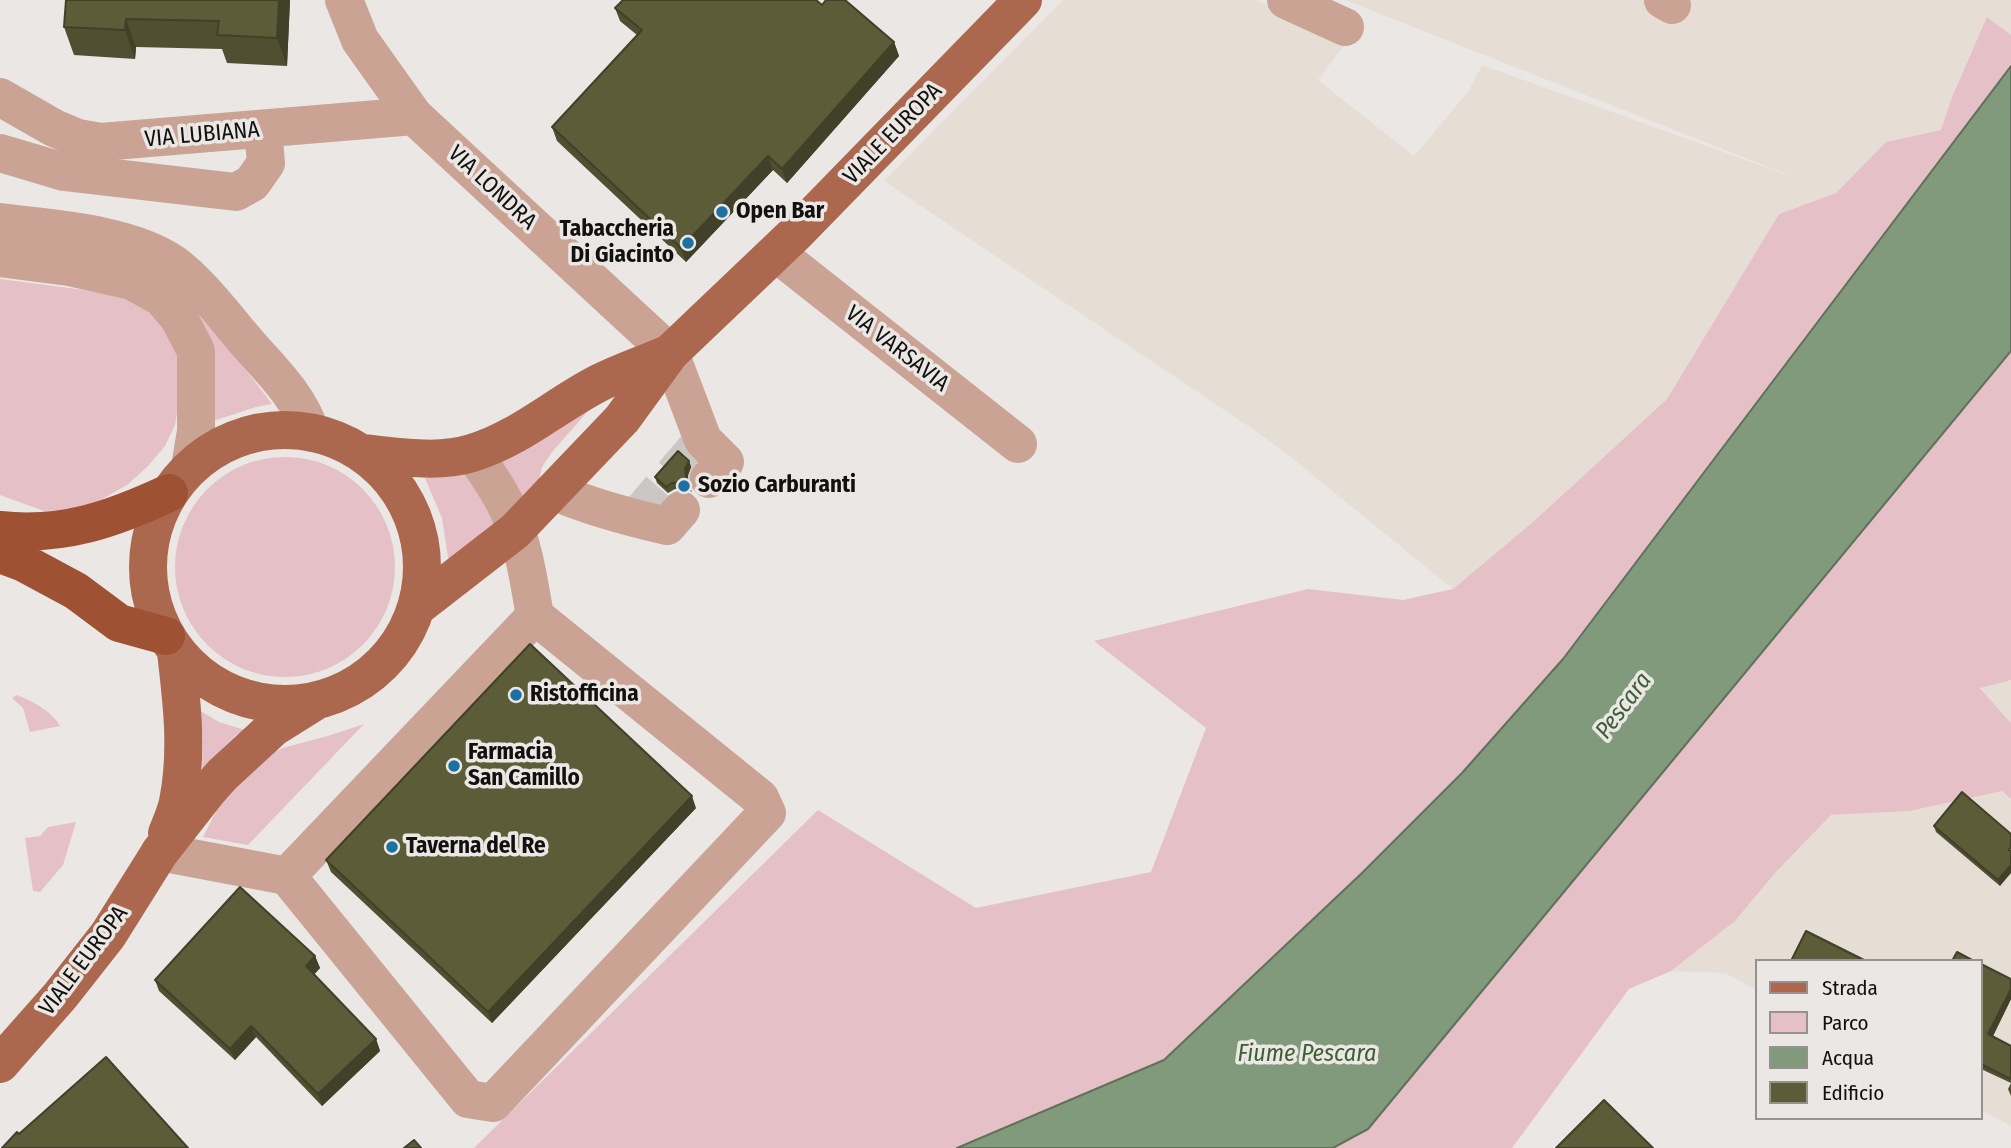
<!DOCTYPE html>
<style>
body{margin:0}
#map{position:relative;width:2011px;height:1148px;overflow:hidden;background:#eae7e4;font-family:"Fira Sans Condensed",sans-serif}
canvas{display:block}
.legend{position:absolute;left:1755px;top:959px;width:228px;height:161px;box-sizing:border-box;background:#eae7e4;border:2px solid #94918f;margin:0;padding:9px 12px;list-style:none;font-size:21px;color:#12110f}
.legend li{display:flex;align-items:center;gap:14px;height:35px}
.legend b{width:35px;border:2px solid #94918f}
</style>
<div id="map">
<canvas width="2011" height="1148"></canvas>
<ul class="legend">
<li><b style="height:9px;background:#ac674f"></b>Strada</li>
<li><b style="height:19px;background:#e5c0c6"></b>Parco</li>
<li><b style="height:19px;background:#819a7b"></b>Acqua</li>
<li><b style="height:19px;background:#5d5c39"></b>Edificio</li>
</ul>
</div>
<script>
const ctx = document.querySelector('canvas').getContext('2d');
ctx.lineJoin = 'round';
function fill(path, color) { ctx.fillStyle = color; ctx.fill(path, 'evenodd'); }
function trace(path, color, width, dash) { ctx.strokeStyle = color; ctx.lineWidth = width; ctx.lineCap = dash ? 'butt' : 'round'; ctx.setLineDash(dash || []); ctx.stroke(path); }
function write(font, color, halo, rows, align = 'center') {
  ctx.font = font + ' "Fira Sans Condensed",sans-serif'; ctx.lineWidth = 7; ctx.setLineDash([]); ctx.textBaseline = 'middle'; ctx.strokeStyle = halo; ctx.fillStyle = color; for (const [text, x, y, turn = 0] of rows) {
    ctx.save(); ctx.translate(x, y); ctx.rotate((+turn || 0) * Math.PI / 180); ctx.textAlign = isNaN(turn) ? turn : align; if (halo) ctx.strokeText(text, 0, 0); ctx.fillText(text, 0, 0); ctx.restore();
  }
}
fill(new Path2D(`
 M1063,0h193l90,43 -28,37 96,76 54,-64 14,-27 319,115 -456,-180h666v35l-24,-18 -35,80 -11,33 -55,12 -50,51 -57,21 -112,185 -134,123 -80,67 -171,-139 -28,-20 -370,-249z
 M2011,680v43l-31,-36z
 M2002,791l9,8v327l-30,-16v-149h-224v29l-32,-17 -54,-2 64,-50 40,-48 56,-58 79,-4z`), '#e6ded4');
fill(new Path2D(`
 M1987,17l24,18v31l-448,593 -101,114 -100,100 -198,187 -207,88h-483l344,-338 158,98 175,-36 55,-144 -112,-87 214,-52 95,11 50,-11 80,-67 134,-123 112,-185 57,-21 50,-51 55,-12 11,-33z
 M0,279l108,14 41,9 36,62 -10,61 -10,21 -18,21 -20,18 -44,25 -39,1 -44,-16z
 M182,296l54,61 36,47 -16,3 -46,15z
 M2011,351v329l-31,8 31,35v76l-9,-8 -92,20 -79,4 -56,58 -40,48 -64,50 -42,18 -117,159h-179l35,-19z
 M603,394l-51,58 -10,15 -5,20 -17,18 -26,-42z
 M175 567a110 110 0 1 1 220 0a110 110 0 1 1-220 0Z
 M461,471l12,9 25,50 -49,33 -7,-45 -18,-42z
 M17,695c15,6 35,16 43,31l-30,6 -7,-24 -11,-10z
 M199,710l20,12 26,8 -10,6 -33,34 1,-33z
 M364,724l-116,121 -45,-8 19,-37 43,-44 18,-8 48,-13z
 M76,822l-13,43 -23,27 -7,-1 -8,-53 15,-2 8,-9z`), '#e5c0c6');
const water = new Path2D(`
 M2011,66v285l-643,778 -35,19h-376l207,-88 198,-187 100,-100 101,-114z`);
fill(water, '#819a7b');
trace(water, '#60715b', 2);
trace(new Path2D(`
 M636,518l67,-78`), '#cac7c4', 38, [38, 19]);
trace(new Path2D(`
 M344,0l16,40 54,76 256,237 33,87 22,22 -16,17
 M1286,0l59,27
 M1663,0l9,5
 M0,97l54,31 24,10 23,4 313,-26
 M0,153l64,19 172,20 16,-9 14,-20 -3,-33
 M0,222c53,7 130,11 174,42 27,20 54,57 76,82 24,27 50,52 61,87
 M776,253l242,191
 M0,258l69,9 63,14 29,16 18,21 17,33v80l-6,36
 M553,491c37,16 75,26 114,35l14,-16
 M160,852l127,24 181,223 25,4 274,-290 -7,-15 -225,-182c-6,-34 -11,-70 -25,-102 -9,-22 -24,-42 -37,-61
 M287,876l248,-260`), '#caa395', 38);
trace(new Path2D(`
 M148 567a137 137 0 1 1 274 0a137 137 0 1 1-274 0Z
 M361,453c35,3 76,11 111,0 47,-14 84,-48 127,-70 22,-11 46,-19 69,-29
 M417,607l98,-76 107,-112 48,-66 126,-120 227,-233
 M167,833c4,-10 9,-21 11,-31 10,-51 4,-99 -2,-150
 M0,1064l60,-68 48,-61 52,-83 47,-60 15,-17 51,-47 40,-25`), '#ac674f', 38);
trace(new Path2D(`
 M0,530c63,7 113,-11 169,-37
 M0,554l24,9 52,28 43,32 47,13`), '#9f5134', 38);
fill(new Path2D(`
 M66,0h224l-3,66 -60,-3 -5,-14 -86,-2 -1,12 -61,-4 -10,-28z
 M822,5l72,37 5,14 -112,127 -14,-13 -87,92 -129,-121 -5,-14 85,-92 -17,-14 -5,-13z
 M689,461l2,6 -3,8v7l4,10 -7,-4 -10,1 -7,4 -11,-10 -2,-6z
 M696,808l-204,215 -161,-151 -5,-12z
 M1934,826l77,8 -11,52 -64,-54z
 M315,956l5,12 -6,6 62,65 4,12 -58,55 -66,-69 -21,23 -76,-69 -4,-11z
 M1981,964l30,35 -18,37 18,10v50l-3,-7 3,-6 -30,-14z`), '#504f31');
fill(new Path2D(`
 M279,0h11l-3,66 -10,-28z
 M126,19l10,28 -1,12 -10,-29z
 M894,42l5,14 -112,127 -5,-14z
 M768,156l5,14 -87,92 -5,-14z
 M689,461l2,6 -3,8v10l-2,-6 -1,-10z
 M692,796l4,12 -204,215 -4,-11z
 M2011,865v8l-11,13 -2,-6z
 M315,956l5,12 -9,10 -5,-12z
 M2011,989v10l-20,41 -3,-6z
 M251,1026l5,11 -21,23 -5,-11z
 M376,1039l4,12 -58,55 -4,-12z`), '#414028');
const building = new Path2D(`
 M66,0h213l-2,38 -60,-3 2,-14 -93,-2 -1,11 -61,-3z
 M623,0h193l6,5 4,-5h19l49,42 -112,127 -14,-13 -87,92 -129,-121 90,-97 -27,-22z
 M678,451l11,10 -4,8 1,10 4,7 -8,-4 -10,1 -6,4 -11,-10z
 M530,644l162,152 -204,216 -162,-152z
 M1962,792l49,42v13l-2,3 2,1v14l-13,15 -64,-54z
 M240,887l75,69 -9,10 70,73 -58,55 -67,-68 -21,23 -75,-69z
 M1806,931l60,30h-75z
 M1957,952l17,9h-22z
 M1981,964l30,15v10l-23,45 23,12v33l-30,-15z
 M106,1057l82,91h-186l15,-16 2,2z
 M1604,1100l49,48h-97z
 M414,1140l7,8h-17z`);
fill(building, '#5d5c39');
trace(building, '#414028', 2);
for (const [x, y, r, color] of [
 [722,212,7,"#1d71a2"],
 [688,243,7,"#1d71a2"],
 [684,486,7,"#1d71a2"],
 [516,695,7,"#1d71a2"],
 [454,766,7,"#1d71a2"],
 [392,847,7,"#1d71a2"]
]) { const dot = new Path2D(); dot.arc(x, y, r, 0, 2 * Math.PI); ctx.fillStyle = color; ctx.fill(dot); trace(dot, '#eae7e4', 2.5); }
write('23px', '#12110f', '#eae7e4', [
 ["VIALE EUROPA",893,134,-46],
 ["VIA LUBIANA",202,135,-5],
 ["VIA LONDRA",492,188,43],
 ["VIA VARSAVIA",897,349,38],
 ["VIALE EUROPA",84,961,-53]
]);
write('bold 23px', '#12110f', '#eae7e4', [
 ["Open Bar",736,212],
 ["Tabaccheria",674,230,"right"],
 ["Di Giacinto",674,256,"right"],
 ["Sozio Carburanti",698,486],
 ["Ristofficina",530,695],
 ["Farmacia",468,753],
 ["San Camillo",468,779],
 ["Taverna del Re",406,847]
], 'left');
write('italic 24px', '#3c6033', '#eae7e4', [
 ["Pescara",1624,706,-53],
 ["Fiume Pescara",1307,1054]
]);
</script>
